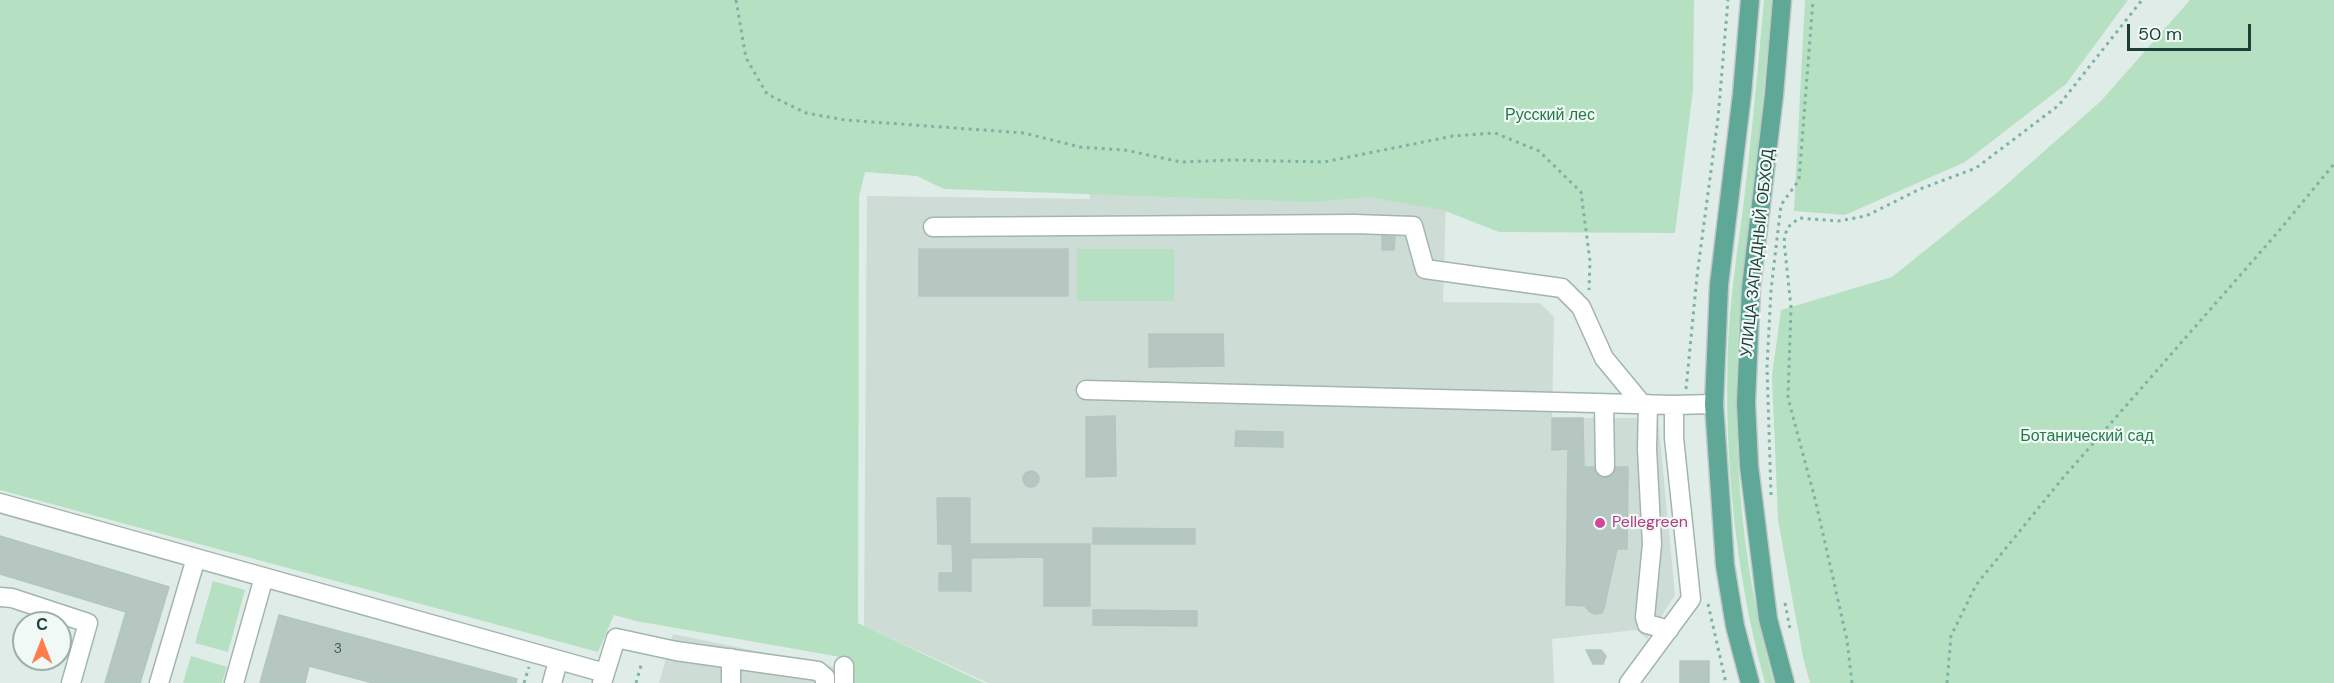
<!DOCTYPE html>
<meta charset="utf-8">
<style>
body{margin:0}
#map{position:relative;width:2334px;height:683px;overflow:hidden;background:#e0ece7;font-family:"DM Sans",sans-serif}
canvas{display:block}
.north{position:absolute;left:12px;top:611px;width:60px;height:60px;box-sizing:border-box;background:#f0f9f5;border:2px solid #9cafa9;border-radius:50%;rotate:0deg;font-size:16px;font-weight:700;line-height:24px;text-align:center;color:#1e3f37}
.north::after{content:'';display:block;margin:auto;width:21px;height:27px;background:#ff7c4b;clip-path:polygon(50% 0,100% 100%,50% 72%,0 100%)}
.scale{position:absolute;left:2127px;top:24px;width:124px;height:27px;box-sizing:border-box;border:3px solid #1e3f37;border-top:0;padding-left:8px;font-size:18px;line-height:21px;white-space:nowrap;color:#1e3f37;-webkit-text-stroke:4px #f0f9f5;paint-order:stroke}
</style>
<div id="map">
<canvas width="2334" height="683"></canvas>
<div class="north">С</div>
<div class="scale">50 m</div>
</div>
<script>
const ctx = document.querySelector('canvas').getContext('2d');
ctx.lineJoin = 'round';
function fill(path, color) { ctx.fillStyle = color; ctx.fill(path, 'evenodd'); }
function trace(path, color, width, dash) { ctx.strokeStyle = color; ctx.lineWidth = width; ctx.lineCap = dash ? 'butt' : 'round'; ctx.setLineDash(dash || []); ctx.stroke(path); }
function write(font, color, halo, rows, align = 'center') {
  ctx.font = font + ' "DM Sans",sans-serif'; ctx.lineWidth = 4.5; ctx.setLineDash([]); ctx.textBaseline = 'middle'; ctx.strokeStyle = halo; ctx.fillStyle = color; for (const [text, x, y, turn = 0] of rows) {
    ctx.save(); ctx.translate(x, y); ctx.rotate((+turn || 0) * Math.PI / 180); ctx.textAlign = isNaN(turn) ? turn : align; if (halo) ctx.strokeText(text, 0, 0); ctx.fillText(text, 0, 0); ctx.restore();
  }
}
fill(new Path2D(`
 M1089,184l357,15 -3,103 97,1 14,14 -2,101h106l17,177 -28,44 -11,-9 -84,9 2,44h-566l-124,-57 3,-430 223,3z
 M673,634l160,33v16h-174z`), '#cedcd6');
fill(new Path2D(`
 M0,0h1694l-1,90 -18,143 -176,-1 -56,-22 -76,-13 -54,5 -369,-13 -27,-13 -52,-4 -6,25 -1,426 126,60h-130l-2,-24 -216,-38 -22,-6 -16,37 -598,-162z
 M1764,0h8c-6,65 -12,130 -19,195 -6,48 -13,96 -15,145 -6,115 5,232 36,343h-9c-30,-110 -41,-225 -37,-338 2,-49 10,-97 16,-145 8,-67 14,-133 20,-200z
 M1805,0h323l-62,84 -101,78 -120,53 -51,-4z
 M2190,0h144v683h-524l-7,-26 -25,-137 -6,-144 9,-66 111,-33 106,-85 103,-91z
 M1077,249h97v52h-97z
 M213,581l32,9 -17,62 -33,-9z
 M191,656l36,11 -5,16h-39z`), '#b6e0c2');
const building = new Path2D(`
 M1382,236l13,1 -1,13h-12z
 M919,249h149v47h-149z
 M1149,334h74l1,32 -75,1z
 M1115,416l1,60 -30,1v-60z
 M1552,418h31l1,49h10l2,6 9,5 6,-2 5,-9h12l-1,82h-10l-13,59 -2,5 -6,1 -6,-2 -5,-6 -19,-1 2,-156 -16,1z
 M1236,431l47,1v15l-48,-1z
 M1023 479a8 8 0 1 1 16 0a8 8 0 1 1-16 0Z
 M937,498h33v46h120v62h-46v-49l-73,1v33h-32v-18h14l-1,-29h-14z
 M1093,528l102,1v15h-102z
 M0,536l169,51 -29,96h-35l21,-71 -126,-38z
 M1093,610l104,1v15l-104,-1z
 M279,615l238,64 -1,4h-143l-64,-17 -4,17h-45z
 M1586,650h15l5,6 -3,8h-10z
 M1680,661h29v22h-29z`);
fill(building, '#b5c7c0');
trace(building, '#b1c7be', 1.5);
const minor = new Path2D(`
 M933,227l422,-3 58,2 12,43 137,19 19,19 23,51 38,46
 M1086,390l588,15
 M1604,404l1,63
 M1648,404l-1,45 5,95 -7,73 2,7 22,6
 M0,503l605,170
 M0,597l12,1 76,25 -17,60
 M159,683l37,-125
 M234,683l30,-106
 M552,683l6,-22
 M602,683l14,-45 60,13 142,20 7,6v6
 M731,683v-25
 M844,683v-17
 M1629,683l62,-84 -17,-161v-33l40,-1`);
const major = new Path2D(`
 M1750,0l-8,94 -23,191 -5,119 11,161 10,61 15,57
 M1782,0l-8,95 -23,192 -5,116 3,63 19,153 17,64`);
trace(minor, '#a2b5af', 21);
trace(major, '#c0c9c7', 21);
trace(new Path2D(`
 M736,0l10,58 21,36 39,19 39,7 179,13 56,14 45,3 56,12 51,-2 92,2 129,-26 42,-3 44,18 42,41 9,69 -1,29
 M1686,389l11,-113 21,-158 10,-118
 M1771,495l-4,-128 4,-77 10,-85 18,-25 14,-180
 M1785,603l5,26
 M1708,604l18,79
 M524,683l5,-16
 M636,683l6,-21
 M1852,683l-5,-43 -31,-137 -28,-105 3,-91 -7,-66 3,-13 12,-10 39,3 28,-5 54,-27 56,-21 83,-63 83,-105
 M1947,683l4,-47 25,-51 86,-106 216,-247 56,-68`), '#7cb4a4', 3, [3, 4.5]);
trace(minor, '#fff', 18);
trace(major, '#5fa796', 18);
for (const [x, y, r, color] of [
 [1600,523,6,"#d1479c"]
]) { const dot = new Path2D(); dot.arc(x, y, r, 0, 2 * Math.PI); ctx.fillStyle = color; ctx.fill(dot); trace(dot, '#f0f9f5', 2); }
write('14px', '#446159', null, [
 ["3",338,649]
]);
write('16px', '#247a47', '#f0f9f5', [
 ["Русский лес",1550,116],
 ["Ботанический сад",2087,437]
]);
write('16px', '#1e3f37', '#f0f9f5', [
 ["УЛИЦА ЗАПАДНЫЙ ОБХОД",1758,253,-84]
]);
write('16px', '#b23c85', '#f0f9f5', [
 ["Pellegreen",1612,523]
], 'left');
</script>
